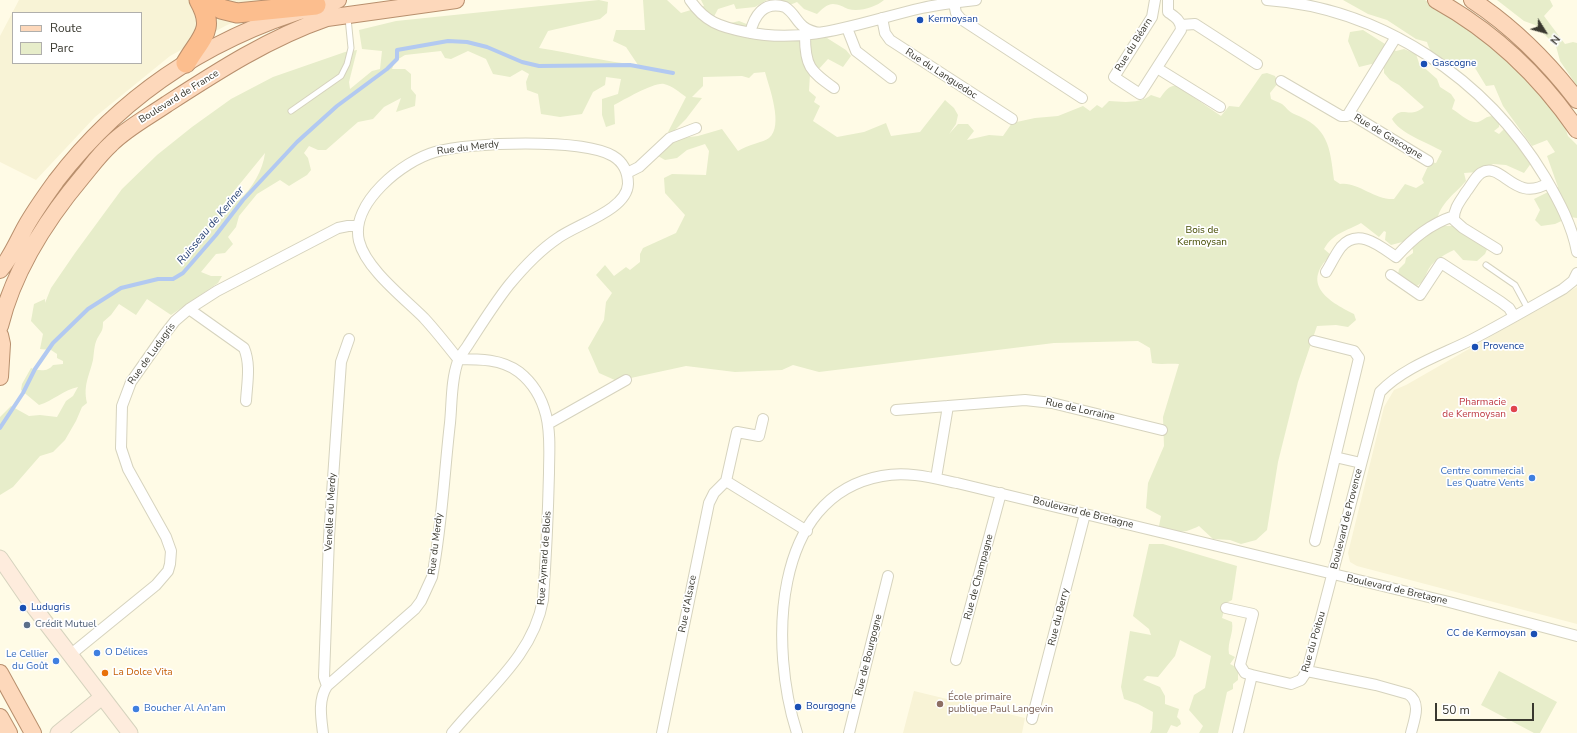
<!DOCTYPE html>
<meta charset="utf-8">
<style>
body{margin:0}
#map{position:relative;width:1577px;height:733px;overflow:hidden;background:#fffbe6;font-family:"Nunito Sans",sans-serif}
canvas{display:block}
.legend{position:absolute;left:12px;top:12px;width:130px;height:52px;box-sizing:border-box;background:#fff;border:1px solid #b0afac;margin:0;padding:5px 7px;list-style:none;font-size:12px;color:#39382f}
.legend li{display:flex;align-items:center;gap:8px;height:20px}
.legend b{width:20px;border:1px solid #b0afac}
.north{position:absolute;left:1525px;top:12px;width:40px;height:40px;-webkit-text-stroke:3px #fff;paint-order:stroke;rotate:127deg;font-size:11px;font-weight:700;line-height:16px;text-align:center;color:#39382f}
.north::after{content:'';display:block;margin:auto;width:14px;height:18px;background:#39382f;clip-path:polygon(50% 0,100% 100%,50% 72%,0 100%)}
.scale{position:absolute;left:1435px;top:703px;width:99px;height:18px;box-sizing:border-box;border:2px solid #39382f;border-top:0;padding-left:5px;font-size:12px;line-height:14px;white-space:nowrap;color:#39382f;-webkit-text-stroke:3px #fff;paint-order:stroke}
</style>
<div id="map">
<canvas width="1577" height="733"></canvas>
<ul class="legend">
<li><b style="height:5px;background:#fdd8bb"></b>Route</li>
<li><b style="height:11px;background:#e7edca"></b>Parc</li>
</ul>
<div class="north">N</div>
<div class="scale">50 m</div>
</div>
<script>
const ctx = document.querySelector('canvas').getContext('2d');
ctx.lineJoin = 'round';
function fill(path, color) { ctx.fillStyle = color; ctx.fill(path, 'evenodd'); }
function trace(path, color, width, dash) { ctx.strokeStyle = color; ctx.lineWidth = width; ctx.lineCap = dash ? 'butt' : 'round'; ctx.setLineDash(dash || []); ctx.stroke(path); }
function write(font, color, halo, rows, align = 'center') {
  ctx.font = font + ' "Nunito Sans",sans-serif'; ctx.lineWidth = 3.5; ctx.setLineDash([]); ctx.textBaseline = 'middle'; ctx.strokeStyle = halo; ctx.fillStyle = color; for (const [text, x, y, turn = 0] of rows) {
    ctx.save(); ctx.translate(x, y); ctx.rotate((+turn || 0) * Math.PI / 180); ctx.textAlign = isNaN(turn) ? turn : align; if (halo) ctx.strokeText(text, 0, 0); ctx.fillText(text, 0, 0); ctx.restore();
  }
}
fill(new Path2D(`
 M19,0h268l-60,25 -57,31 -75,61 -59,63 -36,-18v-126zM13,13h128v50h-128z
 M1577,287v337l-220,-58 -7,-4 -2,-9 36,-146 10,-17 12,-5z
 M914,691l111,27 -3,15h-119z`), '#f8f3d6');
fill(new Path2D(`
 M599,0l9,2 -1,11 -7,6 -52,12 -9,17c33,5 66,14 99,17l-12,-18 -13,-6 3,-11h29l-2,-30h24l14,13 23,-7 -3,-6h66l-12,7 -19,2 -2,-5 -16,5 -8,15 13,1 16,-4 15,6 17,11h56l19,12 5,6 -8,11 -15,-8 -11,12 -7,3 -1,17 7,6 -2,5 6,4 -7,15 24,16 27,-5 22,-9 5,13 29,-4 25,-32 9,8 4,7 -2,9 -7,10 9,-10h10l6,7 -7,9 22,-5 14,1 9,-13 23,-5 23,-2 25,-10 7,5 7,-6 5,3 7,-7c14,1 30,3 42,-6l9,3c7,-9 10,-15 22,-11l1,3 38,26 8,-10 10,1 23,-33 5,-1 8,3 3,7 -8,10 1,6c3,2 8,3 11,5 4,3 7,8 12,10 34,13 36,32 40,66l6,4c17,-3 34,16 54,15l11,-15 11,4 8,-5 -2,-4 8,-17 6,1 6,-12c-14,-8 -43,-18 -50,-32 11,-15 16,1 32,-12l-25,-22 -9,-5 -6,-7v-4l-4,-7 -21,5 -11,-26 2,-9 13,-2 33,21 8,-2 12,5 3,9 18,16 3,8 11,7 4,6 -3,9c7,4 18,15 26,13 6,-2 8,-6 15,-6l6,7v4l-5,4 5,3 7,-7 26,35 -8,11 -18,-8 -13,-1 -15,8 -14,1 2,8c-12,14 -30,25 -29,45h21l30,21 -3,7 -8,7 -14,-1 -9,-10c-8,4 -20,10 -24,17 -6,9 -3,12 -13,19l-19,-12 1,-5 6,-6 1,-5 7,-5v-3l-7,-9 -15,4 -6,-5 1,-8 -2,-1 -5,6 -18,-14c-14,8 -28,10 -37,26l7,6c-31,29 -3,46 23,59l2,6 -8,7 -12,-2 -19,1 -19,56 -20,80 -11,68 -11,10 -15,4 -11,-4 -17,-1 -14,-13c-18,9 -21,6 -40,0l2,-10 -15,-8 2,-25 16,-37 -1,-29 16,-53c-9,-1 -18,1 -27,-1l-2,-15 -12,-7 -84,2 -235,29 -26,-7 -11,5 -47,2 -49,-6 -69,15 -18,-8 -11,-25 16,-28 2,-18 6,-9 -16,-18 9,-10 9,11 12,-9 4,3 10,-8v-8l3,-6 33,-15 9,-18 -20,-22 -1,-15 8,-4 34,1 3,-24 -4,-7 -18,6 -10,8 -12,2 -7,-4 15,-17 25,-3 24,-7 16,22c9,-6 26,-9 31,-13 15,-12 0,-51 -4,-66l-11,1 -5,5 -7,-2 -39,1v9l-11,11 10,1 -16,21 -14,14 -4,-1 18,-35c-7,-5 -13,-11 -22,-13 -10,-2 -40,16 -50,21l1,19 -9,3 -4,-12v-16l16,-5 3,-15 -15,-2 -1,8 -12,7 -11,22 -22,3 -19,-3 -3,-20 -11,-4 -1,-8 3,-8 -7,-4 -12,7 -17,-3 -7,-15 -18,-8 -17,8 -6,-1 -4,-7 -36,4 -10,6 -3,8h13l6,5v15l5,6 -1,11 -19,6 5,-14 -17,9 -11,12 -15,3 -32,28h-8l-9,-4 -5,7 4,5 3,12 -4,5 -18,11 -9,-6 -23,14 -18,22 -3,11 -8,10 5,7 -8,9 -9,1 -15,18 10,4h11l-4,7 -47,32 -24,-16 -11,16 -17,-11 -8,11 -8,7c0,10 -2,9 -6,17 -3,6 -3,15 -4,21 -4,17 -10,25 -6,43l-5,4 -6,14 -11,19 -12,12 -13,4 -27,31 -13,8v-78l11,-11 18,10 11,-1 17,2 9,-16 7,-5 5,-9c-15,3 -25,14 -39,18l-18,-15 1,-6 9,-16c8,3 17,4 22,-3l10,-1v-3l-6,-3v-4l-6,-4 -11,-1 3,-15 -12,-13 3,-17 11,-5v4l6,-15 24,-35 47,-64 35,-34 35,-28 39,-28 42,-22 72,-25 12,-2 -8,32 1,7 22,-18 8,-2 2,-18 -20,-2 -3,-19 37,-9zM265,153c-2,17 -13,36 -26,47 -5,3 -13,5 -18,7z
 M780,0h104c-8,7 -24,12 -36,9 -4,-2 -10,-5 -15,-5 -6,0 -12,6 -16,10l-13,-5 -7,-7 -12,5z
 M1343,0h82l24,15 62,45 53,64 4,12 9,9v73l-7,-1 -15,7 -14,2 -6,-6 5,-10 -6,-11 24,-12 -11,-31 8,-4 -8,-12 -15,6 -29,-40 -9,-21 -8,1 -14,-23c-6,2 -12,5 -19,5 -12,-1 -23,-15 -26,-26l-11,-3 -29,-19 -19,-6z
 M1497,0h53l3,6 -9,10 21,28 8,-2 4,1v43l-17,-25 -4,-15 -21,-21 -11,-4z
 M1149,544h14l74,22 -5,34 -6,3 -4,15 10,4c2,11 -5,20 -3,32l6,3 -5,7 8,4v12l-5,4v5l-6,3 -9,41h-19l4,-7 -14,-16 5,-15 11,-7 6,-32 -31,-16 -5,16 -17,21 -11,-1 -4,4 17,7 5,9v8l14,5 -2,8 3,3 1,4 -4,3 -6,-2 -4,8h-17l2,-4 1,-17 -15,-8 -14,-5 -3,-12 9,-56 21,4 -2,-6 -16,-13z
 M1499,671l58,31 -17,31h-6l-53,-28z`), '#e7edca');
trace(new Path2D(`
 M0,428l23,-35 12,-24 18,-26 35,-34 33,-21 37,-9h15l10,-6 33,-38 27,-35 54,-58 40,-36 50,-37 10,-10v-9l51,-9 19,1 20,5 35,15 17,4 91,-1 43,8`), '#b2c9f1', 4);
const lane = new Path2D(`
 M291,111l50,-35 6,-12 4,-16 -3,-30
 M1486,265l29,20 13,24`);
const street = new Path2D(`
 M690,0c15,22 30,27 56,32 63,13 115,-10 176,-24 18,-4 36,-6 54,-8
 M1155,0l-3,17 -38,60 26,17 41,-64c0,-10 -6,-13 -13,-18v-12
 M1267,0c115,8 220,80 278,177 14,24 27,48 32,75
 M954,3l2,10 5,6 121,79
 M882,18l3,15 5,7 122,79
 M1181,25l14,-1 62,40
 M847,28l9,23 35,27
 M750,33c4,-16 13,-33 35,-26 14,9 10,21 34,26
 M805,36c0,30 5,35 29,52
 M1396,37l-47,76 79,48
 M1157,68l63,39
 M1281,81l60,35h6l2,-3
 M627,173l12,-6 31,-29 26,-10
 M1497,249l-34,-21 -9,-8c-1,-11 7,-20 12,-28 5,-6 9,-15 15,-19 21,-13 33,31 67,10
 M1326,272c5,-8 9,-17 15,-25 17,-20 39,-1 55,10 17,-19 34,-33 58,-41
 M1391,275l29,20 21,-32 60,39 8,6 5,8
 M189,309l55,39c7,17 3,35 2,53
 M1314,341l40,10 5,7 -44,183
 M896,410l52,-4
 M548,424l78,-44
 M1335,457l26,6
 M936,478l12,-72 77,-6 27,3 110,27
 M726,481l81,50
 M1226,608l27,6 -13,51 5,8 7,2
 M70,655l86,-70 12,-14 2,-7 1,-13 -5,-14 -38,-68 -7,-21 1,-42 9,-24 33,-47 11,-14 14,-12 28,-18 121,-63 10,-2h10
 M956,660l45,-167
 M1307,671l69,14 32,9c14,9 6,26 3,39
 M327,686l-3,-9 5,-140 12,-175 8,-23
 M1032,719l53,-205
 M323,733c-2,-16 -5,-33 4,-47l88,-77 6,-8 11,-24c10,-50 12,-103 18,-154 2,-20 1,-43 8,-62 2,-6 7,-11 10,-16 13,-20 26,-41 41,-60 14,-17 31,-35 49,-47 19,-14 69,-28 70,-54 0,-12 -5,-22 -15,-28 -30,-18 -144,-14 -178,-4 -32,9 -85,51 -76,89 7,28 45,57 65,77 12,13 23,27 34,41
 M452,733c34,-42 81,-77 91,-133 3,-42 5,-85 6,-127 0,-19 2,-39 -3,-58 -4,-16 -13,-32 -27,-43 -17,-13 -40,-13 -61,-13
 M662,733l47,-230 5,-10 12,-12 11,-49 22,4 4,-17
 M797,733c-27,-83 -27,-237 85,-257 26,-5 51,2 75,7l492,119 128,34
 M849,733l39,-157
 M1238,733l14,-58 39,9 10,-4 6,-9 73,-279c24,-25 61,-37 91,-52 31,-16 62,-34 92,-51l10,-8 4,-8`);
const secondary = new Path2D(`
 M0,558l33,48 97,127
 M58,733l44,-36`);
const primary = new Path2D(`
 M1436,0c58,32 104,76 141,130
 M1472,0c41,27 75,61 105,100
 M0,270c11,-12 18,-30 26,-44 9,-16 20,-31 30,-45 72,-94 168,-152 282,-181
 M0,326c14,-57 46,-106 83,-150 9,-11 17,-22 28,-32 16,-16 37,-27 56,-40 51,-33 102,-66 160,-86l129,-18
 M0,335l2,9 -2,33
 M0,673l33,60
 M0,717l9,16`);
const highway = new Path2D(`
 M211,0l10,9 16,4 79,-8
 M186,63c15,-26 30,-33 13,-63`);
trace(lane, '#d6d3be', 7);
trace(street, '#d6d3be', 12);
trace(secondary, '#d6d3be', 17);
trace(primary, '#b88f6d', 18);
trace(highway, '#b88f6d', 21);
trace(lane, '#fff', 5);
trace(street, '#fff', 10);
trace(secondary, '#feecdd', 15);
trace(primary, '#fdd8bb', 16);
trace(highway, '#fcbe8e', 19);
for (const [x, y, r, color] of [
 [920,20,4,"#1a4fb4"],
 [1424,64,4,"#1a4fb4"],
 [1475,347,4,"#1a4fb4"],
 [1514,409,4,"#e0444e"],
 [1532,478,4,"#3f7fe0"],
 [23,608,4,"#1a4fb4"],
 [27,625,4,"#5c6f8a"],
 [1534,634,4,"#1a4fb4"],
 [97,653,4,"#3f7fe0"],
 [56,661,4,"#3f7fe0"],
 [105,673,4,"#e8710a"],
 [940,704,4,"#8d6e63"],
 [798,707,4,"#1a4fb4"],
 [136,709,4,"#3f7fe0"]
]) { const dot = new Path2D(); dot.arc(x, y, r, 0, 2 * Math.PI); ctx.fillStyle = color; ctx.fill(dot); trace(dot, '#fff', 1.5); }
write('10px', '#164399', '#fff', [
 ["Kermoysan",928,20],
 ["Gascogne",1432,64],
 ["Provence",1483,347],
 ["Ludugris",31,608],
 ["CC de Kermoysan",1526,634,"right"],
 ["Bourgogne",806,707]
], 'left');
write('10px', '#39382f', '#fff', [
 ["Rue du Béarn",1134,45,-58],
 ["Rue du Languedoc",941,74,33],
 ["Boulevard de France",179,97,-32],
 ["Rue de Gascogne",1388,137,31],
 ["Rue du Merdy",468,148,-7],
 ["Rue de Ludugris",152,354,-54],
 ["Rue de Lorraine",1080,410,13],
 ["Venelle du Merdy",331,512,-87],
 ["Boulevard de Bretagne",1083,513,14],
 ["Boulevard de Provence",1347,519,-76],
 ["Rue du Merdy",436,544,-83],
 ["Rue Aymard de Blois",545,558,-86],
 ["Rue de Champagne",979,577,-75],
 ["Boulevard de Bretagne",1397,590,13],
 ["Rue d'Alsace",688,604,-79],
 ["Rue du Berry",1059,617,-76],
 ["Rue du Poitou",1314,642,-74],
 ["Rue de Bourgogne",869,655,-76]
]);
write('10px', '#444b00', '#fff', [
 ["Bois de",1202,231],
 ["Kermoysan",1202,243]
]);
write('10px', '#be3a42', '#fff', [
 ["Pharmacie",1506,403],
 ["de Kermoysan",1506,415]
], 'right');
write('10px', '#366cbe', '#fff', [
 ["Centre commercial",1524,472],
 ["Les Quatre Vents",1524,484],
 ["O Délices",105,653,"left"],
 ["Le Cellier",48,655],
 ["du Goût",48,667],
 ["Boucher Al An'am",144,709,"left"]
], 'right');
write('10px', '#4e5e75', '#fff', [
 ["Crédit Mutuel",35,625]
], 'left');
write('10px', '#c56008', '#fff', [
 ["La Dolce Vita",113,673]
], 'left');
write('10px', '#785e54', '#fff', [
 ["École primaire",948,698],
 ["publique Paul Langevin",948,710]
], 'left');
write('italic 11px', '#284375', '#fff', [
 ["Ruisseau de Keriner",211,226,-50]
]);
</script>
